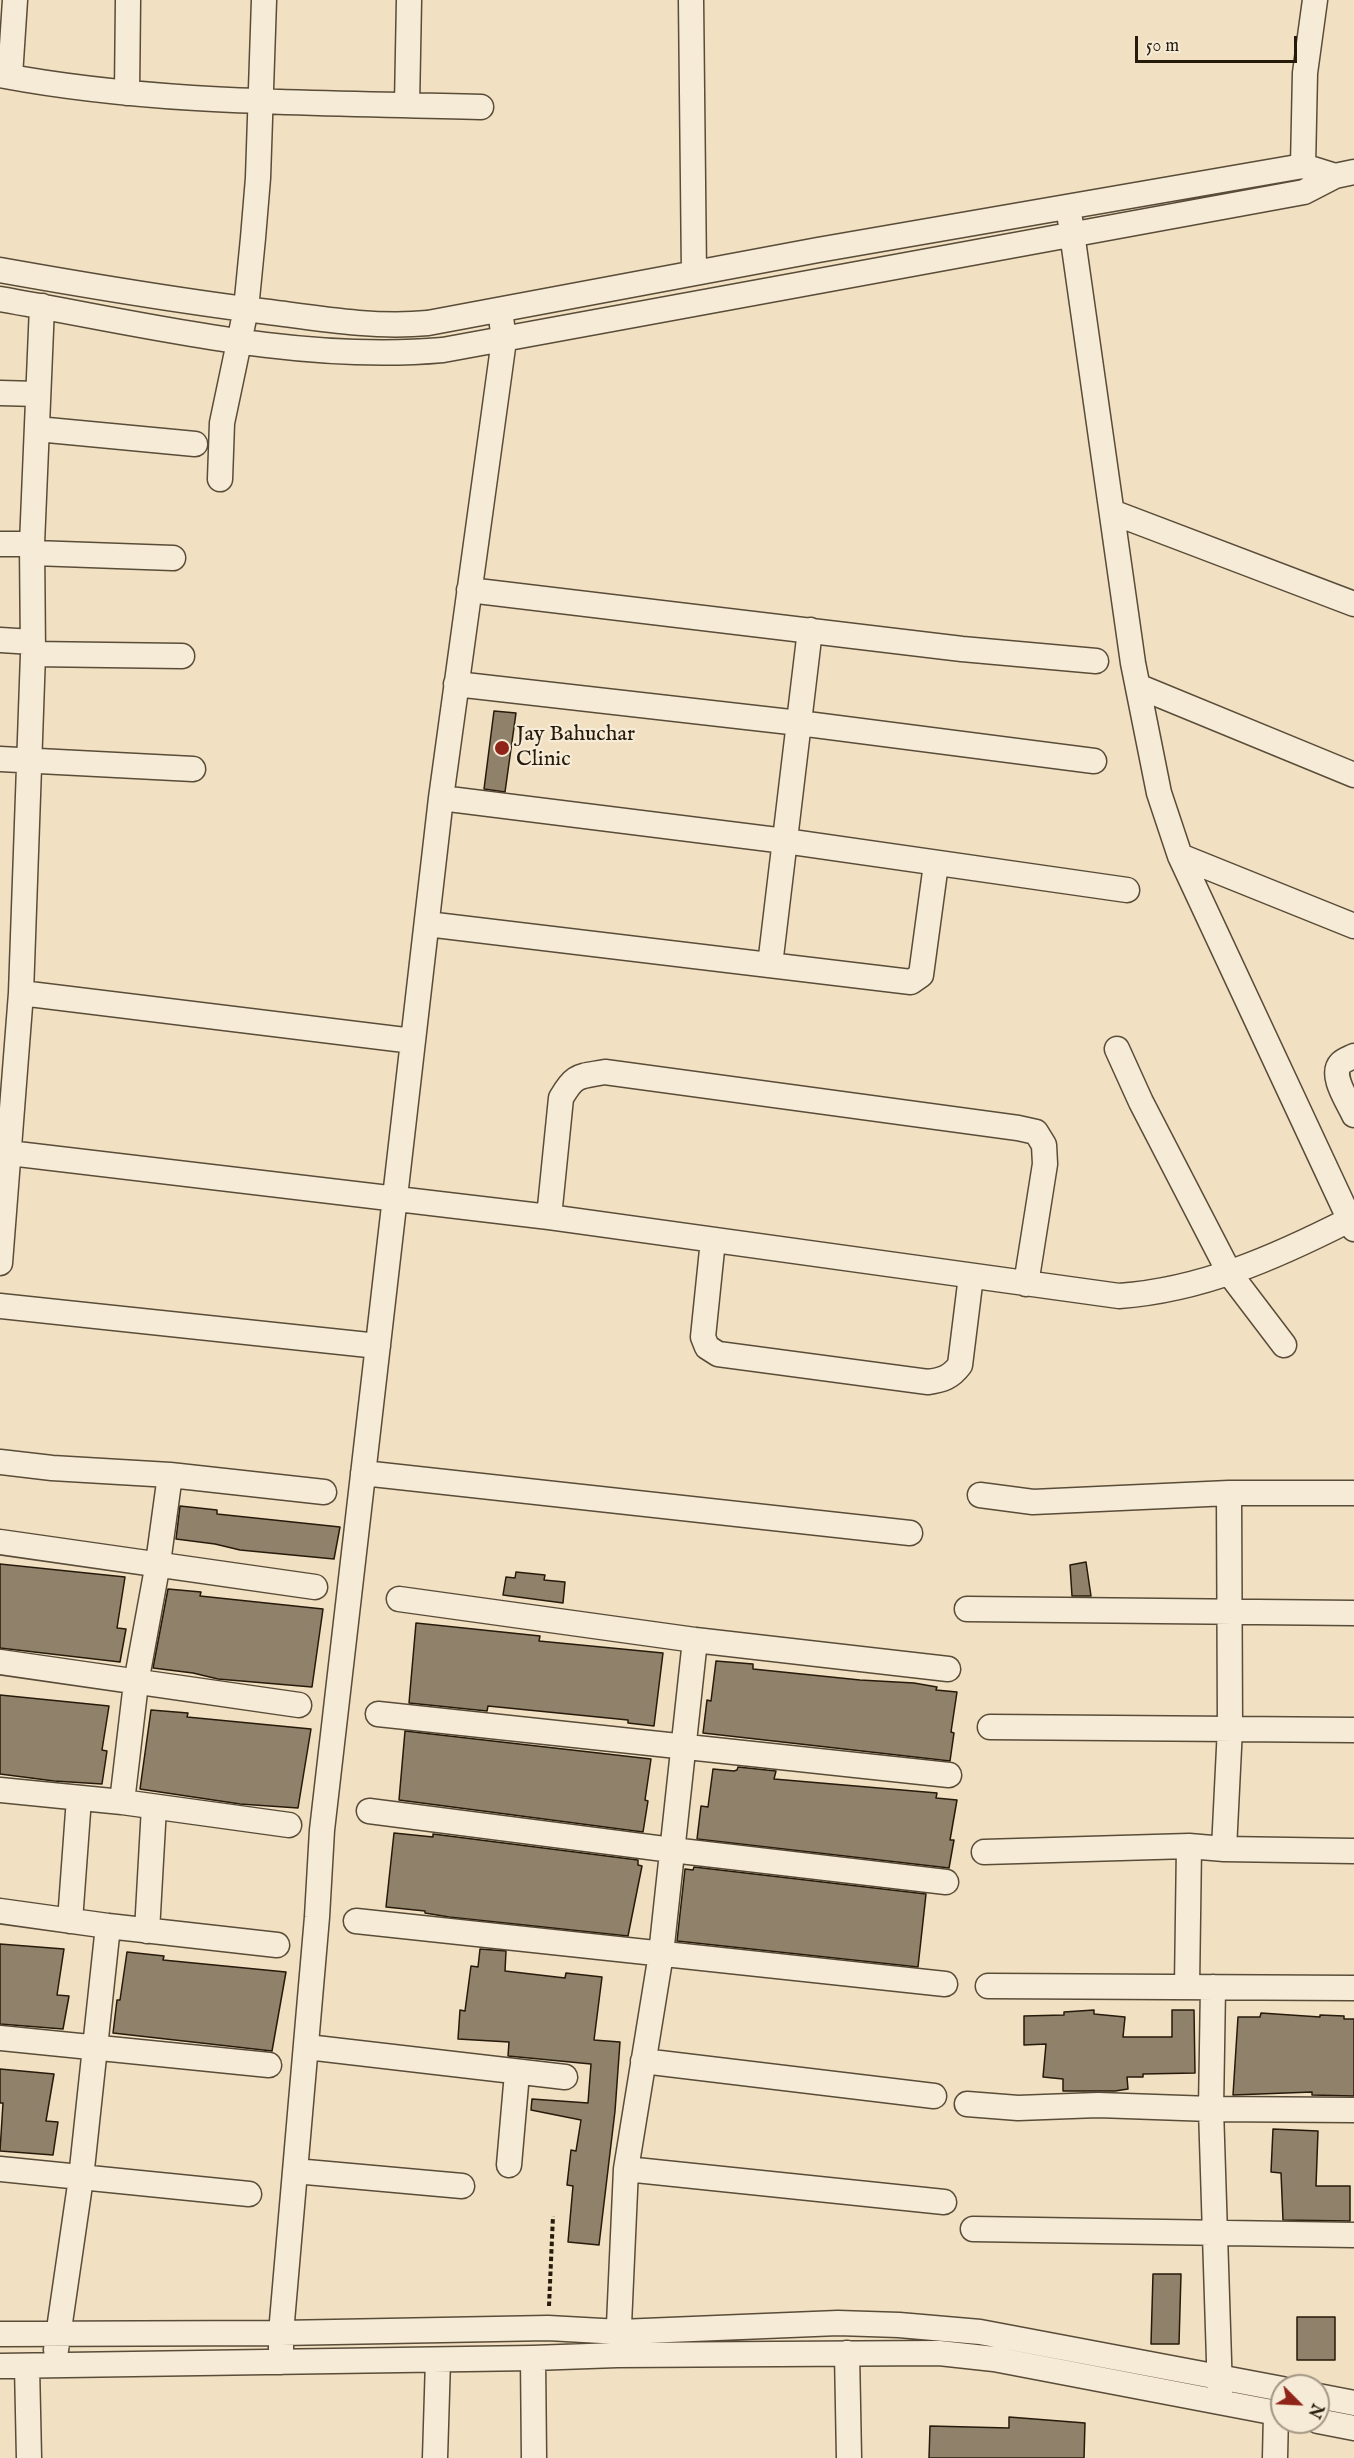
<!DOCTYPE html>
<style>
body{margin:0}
#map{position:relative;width:1354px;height:2458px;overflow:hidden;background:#f1e0c1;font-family:"IM FELL English",serif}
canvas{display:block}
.north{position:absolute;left:1270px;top:2374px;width:60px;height:60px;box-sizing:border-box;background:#f6ebd7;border:2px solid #a39785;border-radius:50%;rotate:114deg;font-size:16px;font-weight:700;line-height:24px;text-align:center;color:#261a0b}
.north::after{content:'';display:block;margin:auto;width:21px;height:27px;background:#8f2418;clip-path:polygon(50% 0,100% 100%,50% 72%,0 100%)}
.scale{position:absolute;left:1135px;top:36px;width:162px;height:27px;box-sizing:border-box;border:3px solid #261a0b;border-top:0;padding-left:8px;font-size:18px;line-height:21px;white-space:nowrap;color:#261a0b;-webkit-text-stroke:4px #f6ebd7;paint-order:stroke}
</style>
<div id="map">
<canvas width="1354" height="2458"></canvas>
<div class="north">N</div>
<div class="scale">50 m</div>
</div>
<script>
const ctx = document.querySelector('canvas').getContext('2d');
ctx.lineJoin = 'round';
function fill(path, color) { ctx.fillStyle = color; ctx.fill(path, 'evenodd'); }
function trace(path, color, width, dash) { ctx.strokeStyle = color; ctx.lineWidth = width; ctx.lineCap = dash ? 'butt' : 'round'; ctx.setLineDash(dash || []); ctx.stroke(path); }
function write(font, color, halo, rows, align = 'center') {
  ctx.font = font + ' "IM FELL English",serif'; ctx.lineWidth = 4.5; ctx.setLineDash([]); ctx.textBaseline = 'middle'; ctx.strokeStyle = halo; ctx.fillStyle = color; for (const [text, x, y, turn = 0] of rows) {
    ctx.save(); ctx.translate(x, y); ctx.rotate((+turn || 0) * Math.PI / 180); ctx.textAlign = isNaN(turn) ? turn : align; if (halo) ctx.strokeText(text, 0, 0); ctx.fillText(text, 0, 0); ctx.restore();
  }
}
const building = new Path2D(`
 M494,711l22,2 -11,79 -21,-3z
 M180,1506l37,4v4l123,13 -6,32 -94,-9 -25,-6 -39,-5z
 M1086,1562l5,34h-19l-2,-31z
 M0,1564l125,13 -8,51 9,1 -6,33 -120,-14z
 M516,1572l29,3 -1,5 21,2 -2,21 -60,-8 3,-18 9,1z
 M168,1589l33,3 -1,4 123,13 -11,78 -94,-8 -25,-6 -40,-5z
 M416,1623l124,13 -1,5 124,12 -9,73 -26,-3v-3l-140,-14 -1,5 -78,-8z
 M716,1661l37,3v5l107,11 54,3 23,4 -1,3 21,2 -6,40 3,1 -4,28 -247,-28 4,-33 4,1z
 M0,1695l109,11 -7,44 5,1 -5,33 -48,-3 -54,-7z
 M151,1710l37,3 -1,4 124,12 -13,79 -58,-4 -100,-15z
 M405,1731l246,28 -6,41 3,1 -5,31 -244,-32z
 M738,1767l38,4 -2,8 163,14 -1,5 21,2 -7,40h4l-5,28 -252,-29 4,-33 7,1 5,-38 21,2 3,-1z
 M394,1833l39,4v-3l205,26v5l4,1 -14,70 -179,-19 -24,-4v-2l-39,-4z
 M694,1867l232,27 -8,73 -241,-26 8,-72 8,1z
 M0,1944l64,5 -7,46 12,1 -6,33 -63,-5z
 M480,1949l26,2 -1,20 60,7 1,-5 36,4 -8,63 26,2 -5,69 -16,134 -31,-3 5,-56 -6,-1 4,-35 5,1 5,-31 -50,-10 1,-11 56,4 3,-39 -83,-8 1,-14 -51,-3 2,-29 5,1 6,-45 7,1z
 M127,1952l37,4 -1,4 123,12 -14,79 -159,-18 4,-33h3z
 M1094,2010v4l31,3 -2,20h49v-27h22l1,63 -52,1v3h-16l1,12 -13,2h-52v-12l-20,-2 3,-33 -22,1v-29l40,-1v-3z
 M1261,2013l59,4v-2l24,1v3h10v77l-42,-1v-3l-79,3 5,-78h22z
 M0,2069l54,5 -8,47 12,1 -5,33 -53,-4 3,-48h-3z
 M1273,2129l45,2 -2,55h34v35l-67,-1 -2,-47 -10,-1z
 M1153,2274h28l-2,70h-28z
 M1297,2317h38v43h-38z
 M1009,2417l76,6 -1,35h-155l1,-32 79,2z`);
fill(building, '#90816a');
trace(building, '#261a0b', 1.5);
const minor = new Path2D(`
 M691,0l3,273
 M0,75c158,30 320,27 481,32
 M10,76l5,-76
 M127,93l1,-93
 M407,105l2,-105
 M1303,166l2,-93 10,-73
 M1070,219l63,444 26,130 21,63 174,373
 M0,270c90,16 179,31 269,42 53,7 106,16 159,11l390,-73 485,-84 32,10
 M0,299c145,25 296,64 443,51l861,-158 31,-16 19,-4
 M0,393l38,1
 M37,429l158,15
 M220,479l2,-56 24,-114 7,-71 5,-60 6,-178
 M1112,512l242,92
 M0,544h32
 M34,553l139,5
 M469,590l493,59 134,12
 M0,640l33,2
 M33,654l149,2
 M456,684l343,39 295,38
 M1140,687l214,88
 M0,759l193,10
 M441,798l344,43 342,49
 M1180,856l174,70
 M427,924l484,58 10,-7 15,-111
 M770,965l40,-335
 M21,993l12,-339 -1,-110 10,-238
 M1117,1049l24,53 89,172 54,71
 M1354,1056c-4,2 -10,4 -13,7 -12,12 8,40 13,52
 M0,1152l549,65 570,79c83,-6 157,-39 230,-76
 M549,1217l12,-119c14,-24 17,-21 44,-26l413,56 18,4 8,13 1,19 -19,120
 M713,1240l-10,97 4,10 11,7 210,28c15,-2 23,-5 32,-17l11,-89
 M0,1263l21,-270 392,48
 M0,1306l378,40
 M0,1462l52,6 118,7 154,17
 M363,1473l547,60
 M170,1475l-12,88 -22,120 -14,119 167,23
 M980,1495l53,7 196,-9h125
 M0,1542l315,45
 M399,1599l296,41 253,29
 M967,1609l387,4
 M0,1662l299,43
 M378,1714l571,61
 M990,1727l364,3
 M0,1790l122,12
 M369,1811l303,39 274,32
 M1224,1849l6,-121 -1,-235
 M984,1852l205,-6 35,3 130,2
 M0,1911l108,15 169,19
 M70,1921l9,-123
 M356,1921l589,63
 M147,1931l7,-124
 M988,1986l366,2
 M1187,1986l2,-140
 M1213,1987l-2,122 9,283
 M0,2038l269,27
 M307,2047l258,30
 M643,2061l291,35
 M967,2104l51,4 80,-3 113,4 143,1
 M509,2165l8,-92
 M0,2169l249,25
 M626,2169l318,33
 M295,2171l167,15
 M973,2229l381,6
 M0,2334l281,-1 267,-5 72,4 218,-9 61,2 81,7 302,57
 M618,2347l8,-178 35,-215 34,-314
 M56,2350l25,-172 27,-252
 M847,2353l2,105
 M533,2358l1,100
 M281,2362v-29l36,-416 5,-87 119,-1032 63,-458 -4,-30
 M0,2366l533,-8 84,-3 322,-2 55,6 288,55
 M27,2366l2,92
 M1318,2396l36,7
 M1318,2421l36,7
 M435,2458l3,-98
 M1275,2458l1,-45`);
trace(minor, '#594c38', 27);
trace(new Path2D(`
 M549,2306l4,-90`), '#261a0b', 4, [4.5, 3]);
trace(minor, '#f6ebd7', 24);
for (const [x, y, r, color] of [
 [502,748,8,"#8f2418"]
]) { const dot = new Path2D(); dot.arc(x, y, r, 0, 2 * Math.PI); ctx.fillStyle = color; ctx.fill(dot); trace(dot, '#f6ebd7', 2); }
write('22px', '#261a0b', '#f6ebd7', [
 ["Jay Bahuchar",516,735],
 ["Clinic",516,760]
], 'left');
</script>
